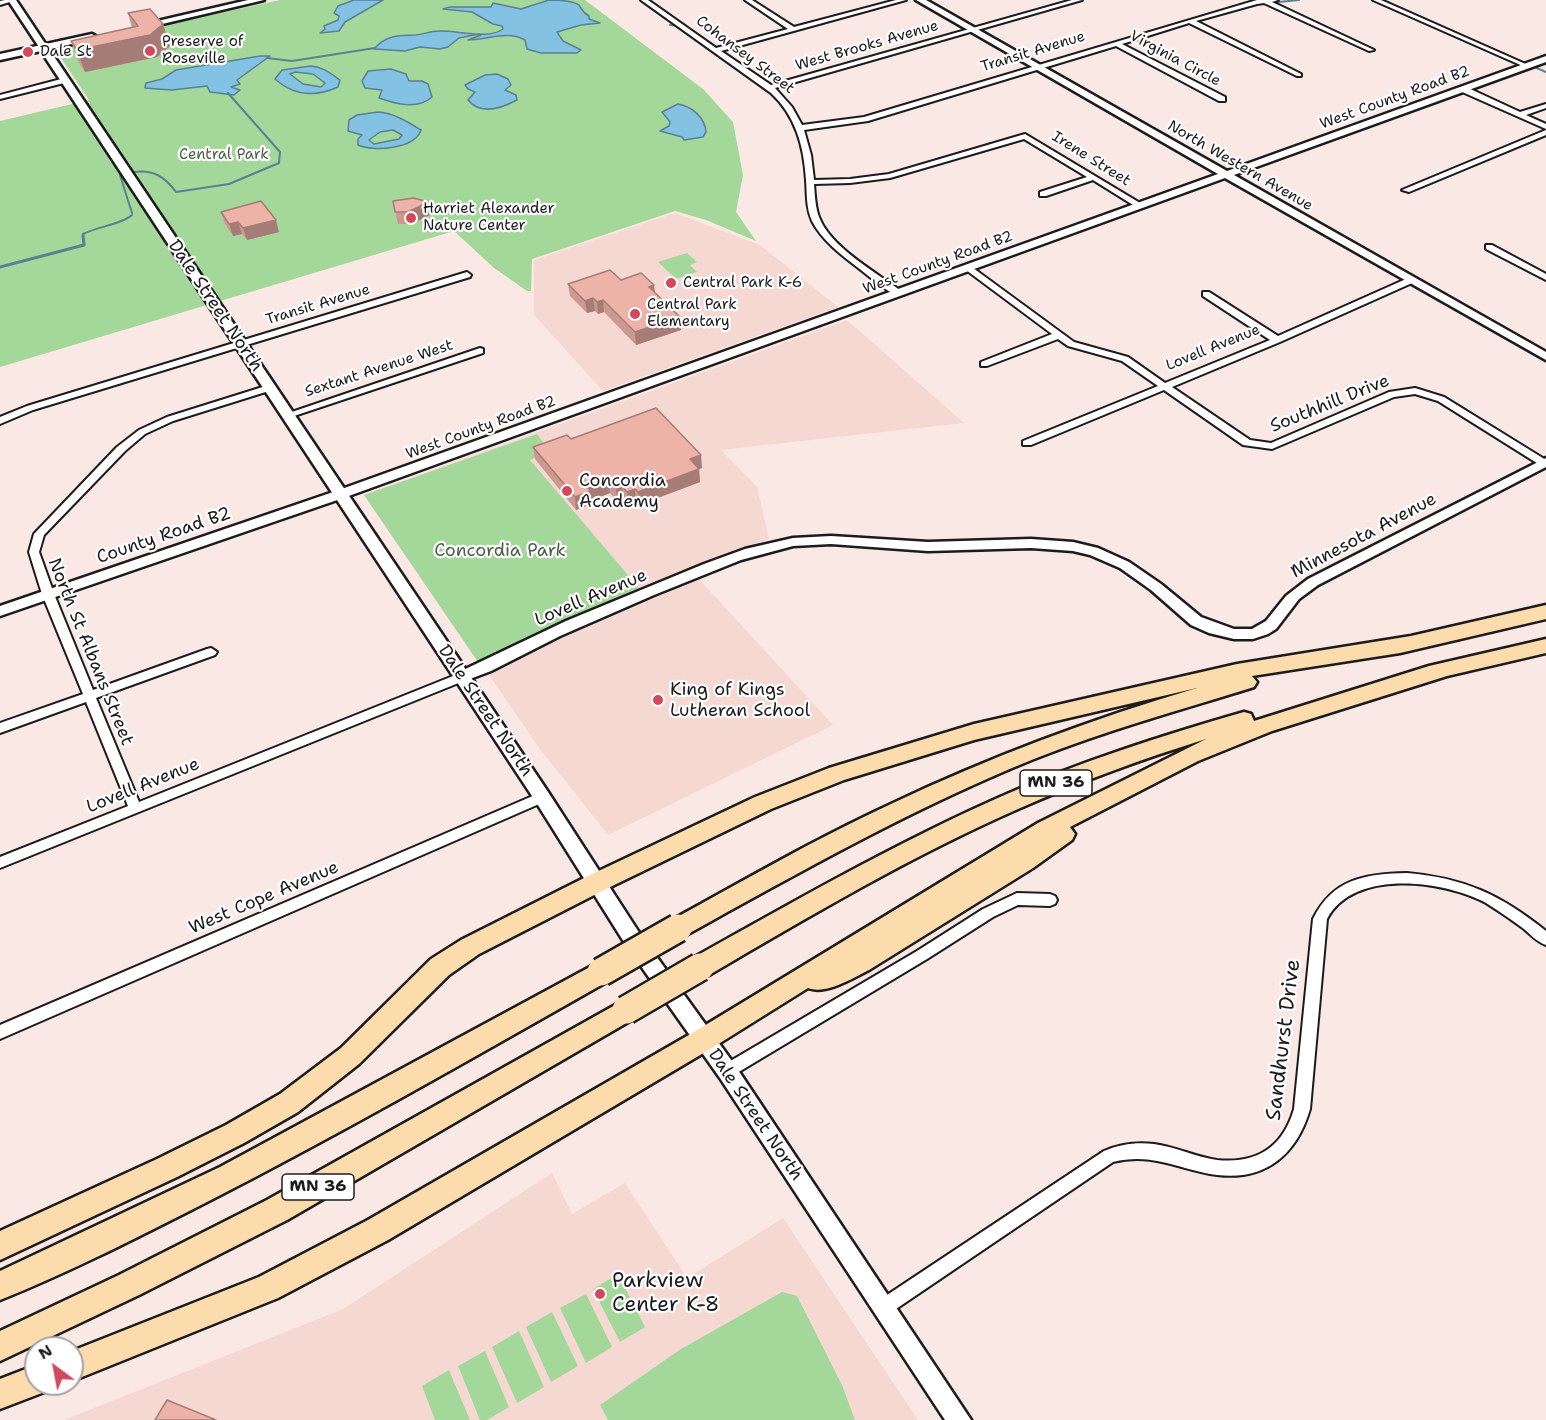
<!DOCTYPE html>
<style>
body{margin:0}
#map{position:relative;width:1546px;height:1420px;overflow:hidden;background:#fae8e5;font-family:"Shantell Sans",sans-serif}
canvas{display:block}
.north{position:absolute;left:24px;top:1336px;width:60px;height:60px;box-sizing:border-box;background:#fff;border:2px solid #a4a4a4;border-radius:50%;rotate:328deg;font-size:16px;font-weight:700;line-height:24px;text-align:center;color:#1c1c1c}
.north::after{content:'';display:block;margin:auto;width:21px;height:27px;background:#d1495b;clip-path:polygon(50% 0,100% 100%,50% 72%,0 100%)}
</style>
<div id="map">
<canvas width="1546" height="1420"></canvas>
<div class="north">N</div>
</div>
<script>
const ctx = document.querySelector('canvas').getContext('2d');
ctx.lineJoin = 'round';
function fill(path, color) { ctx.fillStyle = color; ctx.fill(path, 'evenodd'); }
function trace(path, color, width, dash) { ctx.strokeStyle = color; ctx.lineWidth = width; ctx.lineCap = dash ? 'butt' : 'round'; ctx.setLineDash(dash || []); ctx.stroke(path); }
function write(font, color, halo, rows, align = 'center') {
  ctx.font = font + ' "Shantell Sans",sans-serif'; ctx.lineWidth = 4.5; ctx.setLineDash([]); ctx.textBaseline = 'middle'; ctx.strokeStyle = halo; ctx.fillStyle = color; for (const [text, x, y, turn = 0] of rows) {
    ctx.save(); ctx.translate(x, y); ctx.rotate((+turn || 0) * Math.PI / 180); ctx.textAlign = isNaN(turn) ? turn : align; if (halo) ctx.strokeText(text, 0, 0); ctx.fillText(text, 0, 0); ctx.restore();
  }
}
fill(new Path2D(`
 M675,213l85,32 78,62 -235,84 -69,-76v-55z
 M847,320l117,103 -243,27 36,37 12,52 -208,82 -83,41 -114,-167z
 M699,579l134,146 -225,110 -68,-86 -51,-74 69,-35z
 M552,1173l20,41 53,-31 62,95 96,-60 135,202h-854l279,-111z`), '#f6d8d3');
fill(new Path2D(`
 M280,0h305l118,89 30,33 10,53 -7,37 20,29 -50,-21 -31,-9 -143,48 -1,32h-4l-33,-23 -40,-37 -454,136v-246l89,-21 -34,-51z
 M687,253l10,9 -7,3 7,7 -21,7 -18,-17z
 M537,434l13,18 -20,8 109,128 -98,42 -63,32 -114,-167z
 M618,1274l27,53 -25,15 -27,-53z
 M782,1292l15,4 45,89 13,35h-247l-8,-15 81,-56z
 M586,1294l26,53 -26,16 -26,-55z
 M552,1312l26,54 -27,16 -25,-55z
 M519,1331l25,56 -27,16 -25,-56z
 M485,1351l24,56 -22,13h-7l-22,-54z
 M449,1370l21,50h-35l-13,-34z`), '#a4d89a');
const water = new Path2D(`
 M354,0h29l-38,22 -6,9 -19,2 5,-4 -1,-3 14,-6 1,-4 -5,-3 4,-7z
 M549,0c8,0 23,0 30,5 4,6 4,8 10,11v3l11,4 -19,2 -24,7 6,9 18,9 -4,3h-36l-14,-4 -2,-9c-18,-10 -38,0 -57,0l13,-5 -2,-1 -20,4 -11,9 -8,2 -20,-2 -15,4 -31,-2c12,-14 25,-14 42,-14 8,-1 15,-4 23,-4 17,-1 49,9 64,-2l-1,-3 -9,-2 -21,-12 -29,-3 7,-2h41l2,-4 28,6z
 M260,56h10l-33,24 3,4 -9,3 9,3 -6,5 -24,-3 -3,-6 -35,4 -27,-2 1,-5 16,-4 14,-9z
 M311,66c12,1 19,7 29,14l-2,7c-22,10 -44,9 -63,-8l7,-9zM295,72l18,2 12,9 -4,4 -18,-3 -13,-10z
 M391,69l15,5 3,7h13l6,3 4,13c-14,13 -36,7 -53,1l3,-8 -17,-2 -3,-7 6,-10z
 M497,74l11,5 3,6 -6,5 11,5 1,5c-15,8 -36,16 -49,0l7,-8 -7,-3 -3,-4 20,-10z
 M678,104c13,2 27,13 28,28l-3,5 -19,3 -2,-3 -22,-6 9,-5 1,-4 -8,-10z
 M378,112c16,1 30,10 43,18 -6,19 -47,22 -63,15v-6l4,-4 -14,-4 1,-11 8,-5zM393,130l9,5 -3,4 -25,5 -5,-4 11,-8z`);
fill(water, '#83c2e3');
trace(water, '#5a8093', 1.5);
trace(new Path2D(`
 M1258,4l41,-4
 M1417,16l129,56
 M670,25l10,1
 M1143,37l87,-26
 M267,58l25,3 83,-13
 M841,69l134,-38
 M134,172c19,-3 31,5 42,20l53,-8 50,-21 1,-11 -52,-59
 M120,175l12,38
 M83,236v-2c13,-7 40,-10 49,-19`), '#5a8093', 2);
trace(new Path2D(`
 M0,267l84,-22 -1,-10`), '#5a8093', 3);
const minor = new Path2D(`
 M5,0h11l-16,5v-4z
 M641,0h7l68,48 72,-19 -43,-29h7l42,27 102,-27h10l-185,51 50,34 301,-85h10l-307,88 17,19 10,18 62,-8 393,-117h21l-6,2 102,48 -5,1 -105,-48 -7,1 -61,17 105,53v2h-4l-108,-53 -67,21 103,53v4h-6l-103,-55 -248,75 -64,9 7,25 3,25 36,-1 39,-5 136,-40 120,72 -7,2 -45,-28 -47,16h-6v-4l47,-15 -63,-38 -134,39 -40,5 -36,1c1,11 1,22 5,33 11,30 57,55 82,74v4l-3,1c-14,-6 -29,-20 -41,-29 -17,-13 -35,-27 -45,-46 -6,-13 -5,-28 -6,-41 -2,-33 -10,-64 -35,-87z
 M1373,0h8l149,66 -5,1z
 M65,78h3v4l-68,17v-4z
 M1460,87h6l54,25 26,-8v4l-20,7 20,9v5l-86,-38z
 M1546,130v5l-137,57 -7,-2z
 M1486,245h6l54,29v6l-60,-31z
 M969,265l105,77 54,15 37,26 105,-43 -67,-44v-4h6l69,44 128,-57h6v4l-132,59 -108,45 78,53 21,3 118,-51 26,-4 29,9 102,63v6l-6,-1 -102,-64 -23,-7 -21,3 -122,52 -29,-4 -79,-55 -133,55h-8v-4l135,-55 -36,-25 -54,-15 -10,-7 -71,27h-6v-4l71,-28 -86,-64 -1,-2z
 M467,272l4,3 -1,2 -437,133 -33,14v-7l27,-11z
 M480,348l3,1v4l-192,64h-6l-2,-2z
 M269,385l3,1v4l-99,31 -28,13 -20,17 -81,84 -5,17 15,42 39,96 114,-41 4,-1 6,4 -2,3 -119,43 43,104 319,-128h8l2,3 -2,3 -466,188v-11l128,-51 -42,-104 -86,31v-10l83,-29 -41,-100 -13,-42 5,-18 83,-87 22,-17 28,-13z
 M542,792l4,1 2,4 -2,4 -546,238v-14z
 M1407,873c58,5 94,22 139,58v14c-9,-3 -15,-10 -22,-16 -12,-9 -25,-18 -38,-26 -43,-23 -133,-34 -159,16l-17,190c-13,45 -44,72 -93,66 -38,-5 -63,-23 -104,-13l-223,151 -6,2 -6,-2 -2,-6 2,-6 226,-150c16,-7 33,-9 50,-7 22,3 42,13 63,16 40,4 66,-13 77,-51l19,-190c20,-41 53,-45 94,-46z
 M1017,893l33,1 5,2 2,4 -2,4 -5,2 -32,-1 -25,12 -66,42 -195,117 -5,2 -5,-2 -2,-5 2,-5 195,-115 66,-42z`);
const tertiary = new Path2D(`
 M8,0h8l32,48 -1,2h-6z
 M916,0h10l301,171 319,-115v6l-312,113 312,177v8l-321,-182 -879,319 -346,119v-10l336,-115 882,-317z
 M1546,458v9l-228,118 -19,14 -23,30 -8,5 -15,5h-19l-25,-6 -18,-8 -40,-35 -31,-22 -30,-13 -17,-4 -42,-3 -103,3 -97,-7 -38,2 -52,14 -87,35 -94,41 -69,35 -29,11 -7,-5 2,-4 109,-52 138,-57 41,-15 48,-11 38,-2 97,6 103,-3 42,3 25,6 31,14 32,22 40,33 33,12h18l14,-8 20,-25 22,-17z`);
const secondary = new Path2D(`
 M248,0h16l-123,29 -5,-3z
 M92,34l5,3 -2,2 -46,10 499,743 90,139 96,133 237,356h-26l-225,-342 -96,-136 -88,-140 -495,-751 -41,9v-6z`);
const motorway = new Path2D(`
 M1546,605v14l-146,34 -148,23 5,6 -3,5c-74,23 -147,43 -220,72 -121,49 -234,113 -348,176l-8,3 -8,-3 -4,-7 4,-7c73,-40 145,-82 221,-117 99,-47 201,-85 306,-116l-223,52 -130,40 -73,29 -167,81 -125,64 -30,21 -90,89 -61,48 -54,31 -67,34 -177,83v-29l157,-72 69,-34 54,-31 61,-46 90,-89 30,-19 127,-64 167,-79 74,-29 145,-44 263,-60 174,-28z
 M1546,639v14l-99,23 -175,55 -74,30 -128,66 5,7 -3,6 -39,28 -164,102c-16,8 -43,25 -61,18l-96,60 -324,192 -110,58 -206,83v-30l187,-74 109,-57 326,-188 344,-209 168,-84c-64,20 -127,43 -188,70 -107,47 -208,107 -309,166l-9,3 -9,-3 -3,-8 3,-8c102,-57 203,-115 309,-162 79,-35 161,-61 244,-85l7,2 3,7 175,-55z
 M601,961l9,3 3,8 -3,8c-134,76 -268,153 -405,223 -67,34 -135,69 -205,97v-29l220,-104z
 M626,999l9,3 4,8 -4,8 -348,202 -148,75 -139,66v-30l119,-56 148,-75z
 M36,1365v19h13l-2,7 -47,18v-30z`);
trace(minor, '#1c1c1c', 4);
trace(tertiary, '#1c1c1c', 5);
trace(secondary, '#1c1c1c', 5);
trace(motorway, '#1c1c1c', 5);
fill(minor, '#fff');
fill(tertiary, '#fff');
fill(secondary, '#fff');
fill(motorway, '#fcdcac');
const motorwayBridge = new Path2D(`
 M601,972l77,-44
 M626,1010l74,-43`);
trace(motorwayBridge, '#1c1c1c', 32, []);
trace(motorwayBridge, '#fcdcac', 27);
fill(new Path2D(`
 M128,13l35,11 7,22 -13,11 -72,15 -6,-9 -8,-22 61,-13z
 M393,201l39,13 -21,10h-13z
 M221,212l58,20 -32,8 -5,-6 -9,2 -8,-12z
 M621,280l33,5 1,8 25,24 1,13 -45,15 -32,-33 -6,2 -3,-3 -8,2 -17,-17 -2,-12z
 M571,439l131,29 -3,1 1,13 -61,23 -3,-3 -7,3 -6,-7 -6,3 -7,-8 -18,7v4l-16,6 -41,-51 -2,-12z`), '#cc9990');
fill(new Path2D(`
 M163,24l7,22 -13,11 -72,15 -8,-22z
 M429,202l3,12 -21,10 -3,-12z
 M276,220l3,12 -32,8 -4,-12z
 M238,222l4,12 -9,2 -4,-12z
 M654,285l1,13 -6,-11z
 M593,298l2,13 -8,2 -2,-12z
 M603,300l1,12 -6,2 -1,-12z
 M680,317l1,13 -45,15 -1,-13z
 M701,455l1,13 -3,1 1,13 -61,23 -1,-13 52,-33z
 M609,480l1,13 -18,7v4l-16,6 -1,-13 13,-9z
 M622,486l1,12 -6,3 -1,-13z
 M635,489l1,13 -7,3 -2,-13z`), '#a67d76');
const building = new Path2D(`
 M150,9l13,15 -13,11 -73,15 -6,-9 67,-15 -10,-13z
 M413,198l16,4 -21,10h-13l-2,-11z
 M261,201l15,19 -33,8 -5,-6 -9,2 -8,-12z
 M610,270l11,10 20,-7 13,12 -5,2 31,30 -45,15 -32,-32 -6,2 -4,-4 -8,3 -17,-17z
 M656,408l45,47 -11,4 9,10 -61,23 -3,-3 -8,3 -5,-6 -6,2 -7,-8 -21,8 3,3 -16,6 -42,-50 34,-12 4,4z
 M167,1400l49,20h-61z`);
fill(building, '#edb2a8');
trace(building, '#a67d76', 1.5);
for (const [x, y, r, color] of [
 [150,51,6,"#d1495b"],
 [28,52,6,"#d1495b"],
 [411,218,6,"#d1495b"],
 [671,283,6,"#d1495b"],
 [635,314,6,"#d1495b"],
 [567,491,6,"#d1495b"],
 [658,700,6,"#d1495b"],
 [600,1294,6,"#d1495b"]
]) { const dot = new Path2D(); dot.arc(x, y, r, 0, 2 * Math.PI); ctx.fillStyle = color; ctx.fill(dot); trace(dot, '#fff', 2); }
write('15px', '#1c1c1c', '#fff', [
 ["Preserve of",162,42],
 ["Roseville",162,59],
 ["Dale St",40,52],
 ["Harriet Alexander",423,209],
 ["Nature Center",423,226],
 ["Central Park K-6",683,283],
 ["Central Park",647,305],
 ["Elementary",647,322]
], 'left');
write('15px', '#1c1c1c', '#fff', [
 ["West Brooks Avenue",867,46,-16],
 ["Transit Avenue",1033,52,-17],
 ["Cohansey Street",745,55,37],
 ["Virginia Circle",1175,59,28],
 ["West County Road B2",1395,98,-20],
 ["Irene Street",1091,159,32],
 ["North Western Avenue",1240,166,30],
 ["West County Road B2",938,263,-20],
 ["Transit Avenue",318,305,-17],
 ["Lovell Avenue",1213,348,-22],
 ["Sextant Avenue West",379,369,-18],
 ["West County Road B2",481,428,-20]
]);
write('15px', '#4c5e48', '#fff', [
 ["Central Park",224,155]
]);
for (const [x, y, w] of [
 [1056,783,72],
 [318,1187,72]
]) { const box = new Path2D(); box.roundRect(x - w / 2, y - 13, w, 26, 4.5); ctx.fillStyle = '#fff'; ctx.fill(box); trace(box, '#1c1c1c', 1.5); }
write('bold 16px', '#1c1c1c', null, [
 ["MN 36",1056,783],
 ["MN 36",318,1187]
]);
write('18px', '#1c1c1c', '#fff', [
 ["Dale Street North",215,306,56],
 ["Southhill Drive",1330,404,-22],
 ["County Road B2",164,536,-19],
 ["Minnesota Avenue",1364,536,-28],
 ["Lovell Avenue",591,598,-23],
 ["North St Albans Street",90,652,68],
 ["Dale Street North",485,711,56],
 ["Lovell Avenue",143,786,-22],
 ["West Cope Avenue",264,898,-23],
 ["Dale Street North",755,1115,56]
]);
write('18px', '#1c1c1c', '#fff', [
 ["Concordia",579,481],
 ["Academy",579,502],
 ["King of Kings",670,690],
 ["Lutheran School",670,711]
], 'left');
write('18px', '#4c5e48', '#fff', [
 ["Concordia Park",500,551]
]);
write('21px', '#1c1c1c', '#fff', [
 ["Sandhurst Drive",1284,1040,-83]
]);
write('21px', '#1c1c1c', '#fff', [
 ["Parkview",612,1282],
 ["Center K-8",612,1306]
], 'left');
</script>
